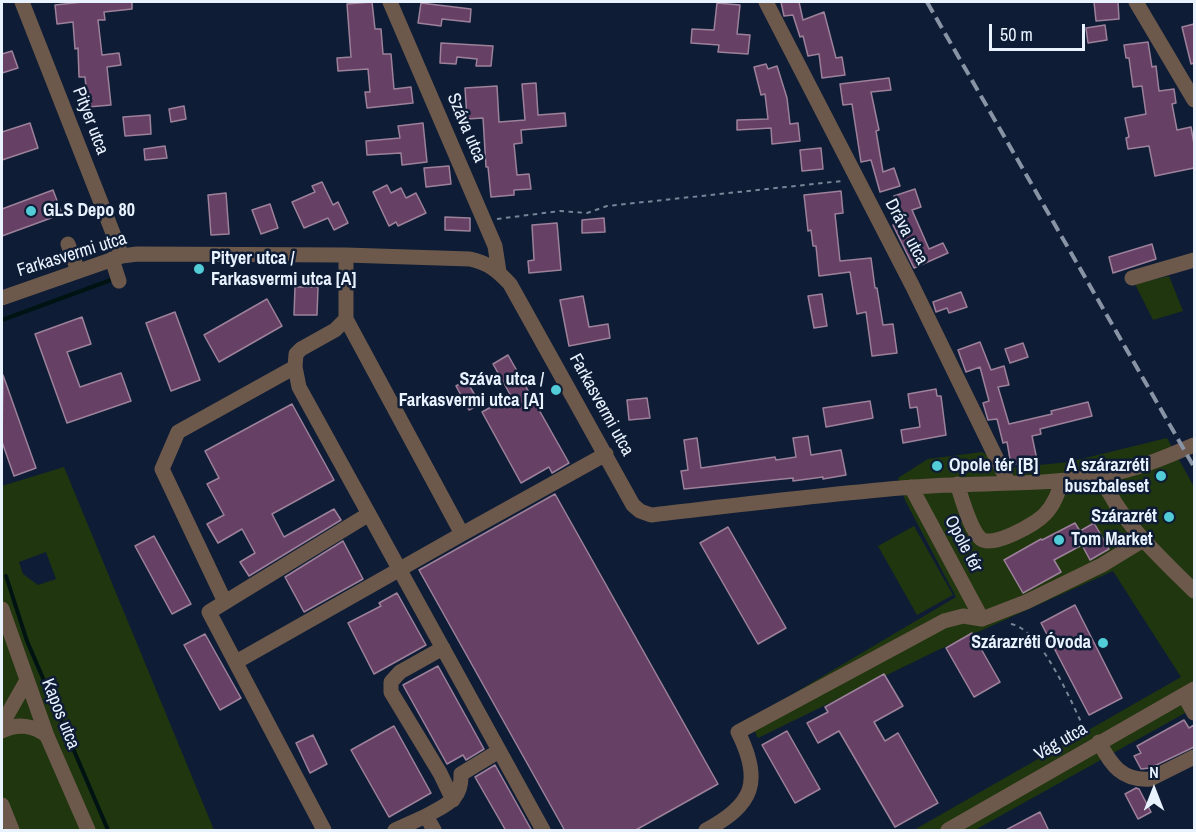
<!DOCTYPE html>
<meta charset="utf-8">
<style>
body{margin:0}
#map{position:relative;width:1196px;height:832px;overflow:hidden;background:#0e1d35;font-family:"Archivo Narrow",sans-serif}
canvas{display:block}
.frame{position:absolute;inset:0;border:3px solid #e9f2ff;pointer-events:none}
.north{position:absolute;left:1124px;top:760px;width:60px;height:60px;-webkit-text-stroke:4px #0e1d35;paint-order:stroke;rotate:0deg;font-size:16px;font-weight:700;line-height:24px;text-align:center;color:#e9f2ff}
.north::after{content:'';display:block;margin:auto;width:21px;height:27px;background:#e9f2ff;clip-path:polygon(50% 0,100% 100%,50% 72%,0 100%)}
.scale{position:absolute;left:989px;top:24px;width:96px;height:27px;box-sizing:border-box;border:3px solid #e9f2ff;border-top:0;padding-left:8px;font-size:18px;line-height:21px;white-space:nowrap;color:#e9f2ff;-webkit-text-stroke:4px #0e1d35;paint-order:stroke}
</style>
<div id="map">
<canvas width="1196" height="832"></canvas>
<div class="frame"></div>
<div class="north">N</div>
<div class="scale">50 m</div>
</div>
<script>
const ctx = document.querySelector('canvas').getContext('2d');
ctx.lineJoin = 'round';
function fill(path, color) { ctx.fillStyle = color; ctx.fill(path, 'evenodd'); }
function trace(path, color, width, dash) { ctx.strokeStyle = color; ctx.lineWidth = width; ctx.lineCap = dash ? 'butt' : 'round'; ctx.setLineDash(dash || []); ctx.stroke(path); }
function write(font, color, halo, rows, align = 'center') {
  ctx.font = font + ' "Archivo Narrow",sans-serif'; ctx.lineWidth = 5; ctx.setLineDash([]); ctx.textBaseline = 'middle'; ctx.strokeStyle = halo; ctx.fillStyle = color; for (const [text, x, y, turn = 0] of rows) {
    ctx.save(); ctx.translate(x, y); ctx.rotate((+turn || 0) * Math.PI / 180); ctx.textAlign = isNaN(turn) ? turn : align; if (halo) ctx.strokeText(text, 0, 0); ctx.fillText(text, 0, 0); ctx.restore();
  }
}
fill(new Path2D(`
 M1169,276l14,35 -30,9 -18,-36z
 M1167,438l27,49v221l-219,122h-61l267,-153 -68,-106 -177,80 -178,87 -9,-18 207,-123 -51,-97 -7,-22 30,-19 54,-7 28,16 59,-6z
 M64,467l150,363h-212v-344zM46,552l10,27 -18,6 -15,-11 -4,-12z
 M914,526l39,69 -36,20 -39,-69z`), '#20360f');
trace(new Path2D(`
 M2,320l109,-40
 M6,576l21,65 81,189`), '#001313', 4);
const building = new Path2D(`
 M83,2h49v7l-28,3 1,8h-7l4,35 17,-2 2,12 -14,2 4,38 -23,2 -3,-30h-6l-1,-29 -3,1 -2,-27 -16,2 -2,-19z
 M372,2l3,27h6l2,25h8l3,35 17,-2 2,16 -46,5 -2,-16h5l-2,-23 -30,2 -1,-13 14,-1 -4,-53z
 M781,2h18l4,18 21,-8 12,46 6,-1 3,18 -23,3 -3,-24 -11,2 -5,-20 -3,1 -7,-22 -9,1z
 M1094,2h24l1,17 -23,2z
 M421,3l50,6 -1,13 -28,-3 -1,7 -23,-3z
 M717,3l23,2 -3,29 13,1 -2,19 -30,-2 1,-7 -28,-2 1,-14 22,1z
 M1194,24v39l-3,1 -9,-37z
 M1105,25l2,15 -19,3 -2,-15z
 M1148,42l4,25 4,-1 3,25 15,-2 2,14 -4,1 5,26 14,-3 3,17v24l-39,8 -6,-30 -21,3 -2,-11 3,-1 -4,-19 21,-4 -4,-28 -9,1 -4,-29h-3l-2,-13z
 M441,43l52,3 -2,20h-15l1,-7 -20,-2 -1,7 -16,-1z
 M12,51l6,17 -16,5v-19z
 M766,64l2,5 9,-3 10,32 3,26 8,-1 2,18 -28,3 -1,-16 -34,2v-10l31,-1 -3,-25 -4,1 -7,-28z
 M889,78l2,12 -20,2 8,38 -3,1 7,41 11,-4 6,18 -20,6 -9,-32 -10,2 -9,-58 -9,1 -3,-21z
 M536,83l2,32 27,-2 1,13 -45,4 1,13 -8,1 3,31 12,-1 2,15 -17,1v5l-23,2 -3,-30h-2l-3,-49 -16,1 -2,-31 32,-2 2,36 26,-2 -3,-36z
 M184,106l2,13 -15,3 -2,-13z
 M150,115l1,19 -26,2 -2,-19z
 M30,123l8,25 -36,12v-28z
 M423,123l4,39 -25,3 -1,-12 -34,2 -1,-14 34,-3 -2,-12z
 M165,146l2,12 -22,2 -1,-11z
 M821,148l2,21 -21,2 -2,-21z
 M449,166l2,18 -25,3 -2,-19z
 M322,182l11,23 5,-3 10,21 -14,7 -6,-12 -24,10 -12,-26 23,-10 -3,-6z
 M387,185l4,8 10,-5 5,10 10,-5 10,20 -28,13 -2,-4 -7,4 -16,-34z
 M915,189l6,18 -9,3 17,39 14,-6 5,10 -34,15 -21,-43 9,-4 -8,-25z
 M53,190l9,24 -60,22v-27z
 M841,191l2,22 -8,1 5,47 31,-3 4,30h2l6,37 10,-1 4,29 -25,3 -6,-44 -9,2 -7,-42 -31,4 -3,-30h-3l-2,-16 -3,1 -4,-36z
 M226,193l3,41 -18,1 -3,-40z
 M270,204l8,24 -17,6 -9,-24z
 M445,217l25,1v13l-25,-1z
 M604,218l1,14 -23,1v-13z
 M557,223l4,47 -32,3 -1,-12 6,-1 -2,-35z
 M1152,244l4,15 -43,14 -4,-16z
 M295,287h23l-1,28h-23z
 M961,292l6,15 -18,6 -2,-5 -11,4 -3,-10z
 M822,294l5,32 -13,2 -6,-32z
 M583,296l6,31 19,-3 2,14 -41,8 -9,-46z
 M267,299l15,27 -63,36 -15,-27z
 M175,312l25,68 -29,11 -25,-68z
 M82,317l9,27 -24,8 13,35 41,-14 10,28 -64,22 -32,-89z
 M980,342l11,28 13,-4 5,19 -11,2 11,37 43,-10 -1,-3 37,-9 4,14 -52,13 1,5 -9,2 5,24 -26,5 -4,-23 -4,1 -6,-24 -9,1 -5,-17 6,-2 -9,-34 -14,5 -8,-22z
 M1023,343l5,14 -18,6 -5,-14z
 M508,355l61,108 -17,10 -3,-6 -28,16 -39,-71 29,-16 -18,-32z
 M3,375l33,93 -22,8 -12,-34z
 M466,380l14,24 -11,6 -13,-24z
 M936,389l1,7h4l5,39 -43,8 -2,-13 19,-3 -3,-20 -7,1 -2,-14z
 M647,398l3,20 -21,2 -2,-20z
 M870,401l3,17 -47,9 -3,-19z
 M292,404l42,76 -62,34 12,23 50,-28 7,11 -92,56 -9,-14 15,-9 -13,-24 -24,14 -11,-19 17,-9 -17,-31 12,-6 -14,-27z
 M808,436l3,19 30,-5 5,25 -23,4v-2l-30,4v-3l-109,11 -3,-18 7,-1 -4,-30 13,-2 4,30 74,-11 1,3 20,-3 -3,-19z
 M555,494l163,290 -84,47h-69l-146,-261z
 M1075,523l5,8 14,-8 15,26 -19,11 -8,-15 -28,15 7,12 -38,21 -19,-33 37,-21 1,1z
 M728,527l58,101 -28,16 -58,-101z
 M154,536l37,68 -19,10 -37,-68z
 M343,541l20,38 -59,33 -19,-35z
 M397,593l29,52 -52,29 -26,-51 33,-17 -2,-3z
 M1075,605l47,93 -33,17 -48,-92z
 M972,633l28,49 -26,15 -28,-49z
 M205,634l36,64 -21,12 -36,-65z
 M438,666l46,83 -18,11 -3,-5 -16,9 -44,-79z
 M884,674l19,32 -29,16 11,19 13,-8 40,70 -43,24 -56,-96 -21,12 -11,-20 21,-11 -3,-5z
 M1184,720l5,8 5,-3v22l-44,21 -9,1 -7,-13 7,-3 -4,-7z
 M394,726l37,67 -42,24 -38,-67z
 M787,731l33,58 -25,14 -33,-58z
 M313,735l14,29 -17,9 -14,-30z
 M495,765l37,66h-26l-31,-54z
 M1136,788l3,1 12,23 -13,7 -13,-25z
 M1040,812l9,19h-45z`);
fill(building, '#664165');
trace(building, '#9d819b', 1.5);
trace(new Path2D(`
 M497,219l63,-8 27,2 20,-7 235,-25
 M1011,624c31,5 63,84 76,111`), '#788497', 2, [4.5, 4.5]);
trace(new Path2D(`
 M22,2l100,254
 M390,2l105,244 4,26
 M766,2l146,283 96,197
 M1136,2l58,98
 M68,244l10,27
 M346,255v64l-11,11 -34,19 -5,5 -1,13 4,20 244,443
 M112,259l7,22
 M1132,278l62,-18
 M2,298l120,-42 15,-2 209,1 124,4c18,4 27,11 40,25l123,221 7,6 11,4c87,-10 175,-21 262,-28 62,-5 125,-1 187,-11 33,-5 64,-18 94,-31
 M1101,476c20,47 58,80 93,115
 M957,484c5,14 13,46 24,55 12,9 55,-15 64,-25 9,-9 13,-21 17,-33
 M911,487l71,132
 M462,534l144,-80
 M225,602l-63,-133 16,-37 117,-65
 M2,609l45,127 41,94
 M443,648l-43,24 -9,10v10l49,81 13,27
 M236,662l226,-128 -116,-215
 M1184,695l10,18
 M2,724l24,-42
 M2,731c15,-8 32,-6 45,5
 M1099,742c12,23 23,39 51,37l44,-22
 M2,805l10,25
 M324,830l-115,-218 160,-98
 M395,830l31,-14
 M434,830l-8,-14c21,-12 36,-16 35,-42l38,-23
 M706,830c47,-25 57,-48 32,-98l206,-111 19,-5 19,3 44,-17 76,-37 41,-25
 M948,830l246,-141`), '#6d594b', 15);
trace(new Path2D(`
 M927,2l267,465`), '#8893a5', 4, [12, 6]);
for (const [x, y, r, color] of [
 [31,211,6,"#52ccd6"],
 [199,269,6,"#52ccd6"],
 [556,390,6,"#52ccd6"],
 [937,466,6,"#52ccd6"],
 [1161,476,6,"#52ccd6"],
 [1169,517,6,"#52ccd6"],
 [1059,540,6,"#52ccd6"],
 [1103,643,6,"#52ccd6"]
]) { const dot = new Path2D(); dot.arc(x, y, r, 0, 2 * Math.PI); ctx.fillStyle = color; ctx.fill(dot); trace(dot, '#0e1d35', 2); }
write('18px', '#e9f2ff', '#0e1d35', [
 ["Pityer utca",90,121,69],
 ["Száva utca",466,128,67],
 ["Dráva utca",906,232,62],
 ["Farkasvermi utca",72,255,-17],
 ["Farkasvermi utca",601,405,61],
 ["Opole tér",963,544,62],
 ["Kapos utca",60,714,68],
 ["Vág utca",1061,742,-30]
]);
write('bold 18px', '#e9f2ff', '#0e1d35', [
 ["GLS Depo 80",43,211],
 ["Pityer utca /",211,259],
 ["Farkasvermi utca [A]",211,280],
 ["Száva utca /",544,380,"right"],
 ["Farkasvermi utca [A]",544,401,"right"],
 ["Opole tér [B]",949,466],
 ["A szárazréti",1149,466,"right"],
 ["buszbaleset",1149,487,"right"],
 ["Szárazrét",1157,517,"right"],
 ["Tom Market",1071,540],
 ["Szárazréti Óvoda",1091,643,"right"]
], 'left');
</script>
